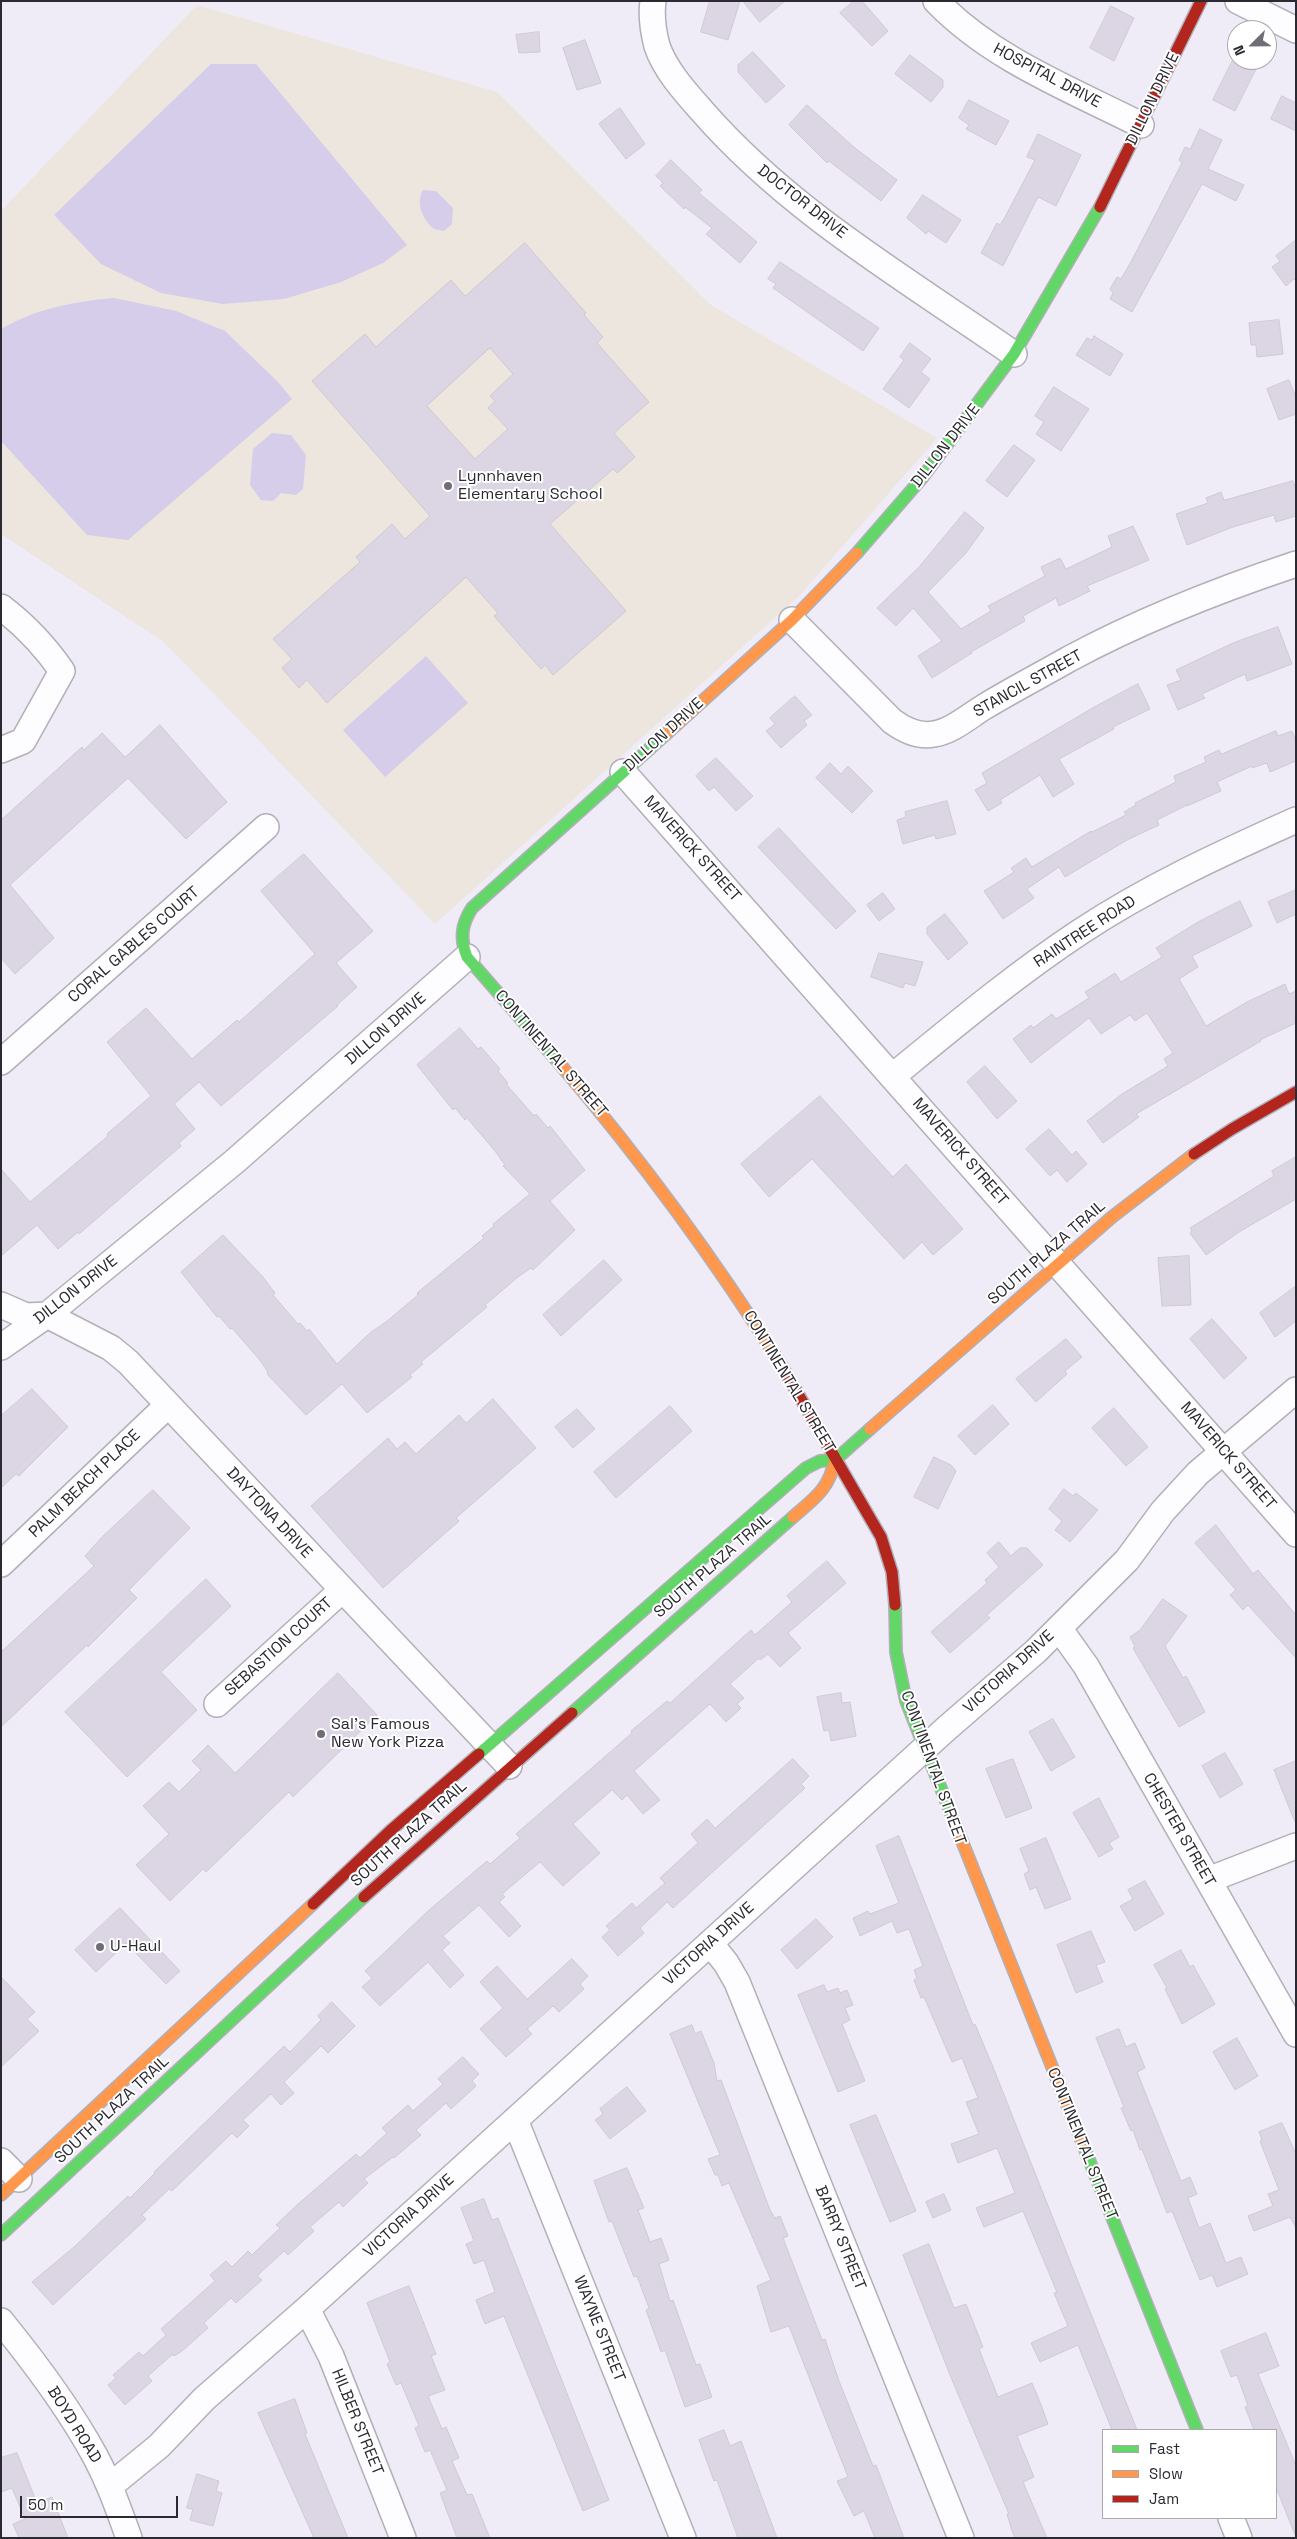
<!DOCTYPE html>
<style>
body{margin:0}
#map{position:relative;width:1297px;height:2539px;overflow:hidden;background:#efecf7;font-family:"Space Grotesk",sans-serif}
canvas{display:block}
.frame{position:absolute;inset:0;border:2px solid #2b2931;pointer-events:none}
.legend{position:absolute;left:1102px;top:2429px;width:175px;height:90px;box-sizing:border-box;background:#fff;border:1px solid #aaa9ad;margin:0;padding:6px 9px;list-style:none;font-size:15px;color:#2b2931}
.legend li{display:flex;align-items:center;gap:10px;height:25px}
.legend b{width:25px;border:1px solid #aaa9ad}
.north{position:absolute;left:1227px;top:20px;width:50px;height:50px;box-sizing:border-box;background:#fff;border:1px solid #aaa9ad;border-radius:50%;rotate:247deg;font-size:14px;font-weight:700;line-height:20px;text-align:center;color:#2b2931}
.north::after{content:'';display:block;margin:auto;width:18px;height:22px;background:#706d76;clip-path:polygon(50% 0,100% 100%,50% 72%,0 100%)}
.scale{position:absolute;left:20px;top:2496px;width:158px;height:22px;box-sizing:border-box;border:2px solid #2b2931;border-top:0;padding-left:6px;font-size:15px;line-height:18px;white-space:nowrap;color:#2b2931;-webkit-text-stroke:4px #fff;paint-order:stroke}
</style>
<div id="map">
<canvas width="1297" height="2539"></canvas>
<div class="frame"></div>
<ul class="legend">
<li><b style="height:6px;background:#63d668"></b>Fast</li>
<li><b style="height:6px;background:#ff974d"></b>Slow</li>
<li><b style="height:6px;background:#b3261e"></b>Jam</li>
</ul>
<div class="north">N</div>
<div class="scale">50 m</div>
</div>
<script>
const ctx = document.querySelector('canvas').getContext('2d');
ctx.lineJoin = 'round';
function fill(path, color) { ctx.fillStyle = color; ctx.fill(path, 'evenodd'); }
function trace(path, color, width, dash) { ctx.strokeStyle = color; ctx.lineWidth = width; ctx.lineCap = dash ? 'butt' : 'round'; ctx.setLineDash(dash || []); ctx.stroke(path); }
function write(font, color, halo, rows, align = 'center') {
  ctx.font = font + ' "Space Grotesk",sans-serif'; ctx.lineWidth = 4; ctx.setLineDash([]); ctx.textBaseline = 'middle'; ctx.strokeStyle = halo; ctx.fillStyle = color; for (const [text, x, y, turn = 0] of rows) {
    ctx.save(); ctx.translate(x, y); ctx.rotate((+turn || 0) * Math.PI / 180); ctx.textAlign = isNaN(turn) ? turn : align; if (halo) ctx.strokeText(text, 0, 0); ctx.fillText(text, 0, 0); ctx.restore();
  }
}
fill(new Path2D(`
 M197,5l300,87 214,213 226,133 -138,158 -364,328 -271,-282 -163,-108v-323z`), '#ece6df');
fill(new Path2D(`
 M211,64h45l151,181 -24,18 -42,19 -57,17 -61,5 -62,-11 -60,-29 -47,-49z
 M423,190l13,1 17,17 -1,16 -8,7 -10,-2c-11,-9 -19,-26 -11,-39z
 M114,298l62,13 49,20 53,51 14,17 -164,141 -41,-5 -86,-94v-112c37,-21 71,-27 113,-31z
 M272,433l19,2 15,20 -3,34 -7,6 -15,-2 -8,8 -12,-1 -11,-15 3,-36z
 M426,656l42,47 -83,74 -42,-47z`), '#d5cdea');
const building = new Path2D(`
 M710,1h30l-12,39 -27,-8z
 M743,1h42l-25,21z
 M854,1h8l26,30 -16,15 -32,-33z
 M1111,6l23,12 -20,43 -24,-13z
 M539,32l1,20 -21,1 -3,-18z
 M585,40l16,43 -24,7 -14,-42z
 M753,52l32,34 -19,17 -28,-31v-7z
 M910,55l33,25v7l-12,15 -36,-28z
 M1234,58l22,11 -21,42 -22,-11z
 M1282,96l14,7v28l-25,-12z
 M969,100l40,21 -13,24 -30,-16 3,-4 -10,-7z
 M807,105l48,43 42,32 -16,21 -52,-40 -2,2 -38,-38z
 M620,108l25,36 -19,15 -27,-35z
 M1200,129l22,11 -14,29 36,16 -8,16 -34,-17 -70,128 -22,-13 3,-6 -3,-4 7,-12 4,2 11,-19 50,-97 -3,-3 6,-13 5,2z
 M1038,134l43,21 -25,51 -18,-9 -35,69 -22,-13 16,-30 3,2 5,-8 30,-57 -8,-3z
 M671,160l31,30 -3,3 58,49 -17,21 -34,-29 6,-6 -27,-21 -1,2 -24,-23 3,-3 -7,-7z
 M923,195l38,25 -15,23 -18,-12 -2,3 -19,-16z
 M1296,240v41l-2,-2 -8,7 -14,-19 8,-6 -4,-5z
 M525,243l61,70 -2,2 19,22 -6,6 52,59 -35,31 21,24 -18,16 -4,-4 -63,55 76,87 -73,64 -8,-10 -4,4 -31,-35 -16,-18 4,-3 -32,-36 -139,126 -20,-23 -8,8 -17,-20 10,-9 -19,-20 87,-77 -4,-5 36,-33 13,15 25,-23 -118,-135 53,-47 11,13 75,-67 14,16zM490,348l23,26 -23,22 5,5 -7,7 20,21 -33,30 -48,-53z
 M780,262l99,66 -16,23 -90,-63 3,-4 -8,-5z
 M1279,320l4,34 -26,3 -1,-12h-5l-2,-22z
 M1094,336l29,18 -13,22 -34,-21 11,-17 5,2z
 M910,343l21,16 -10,13 9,7 -21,29 -26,-19 21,-29 -4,-3z
 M1289,380l7,17v17l-17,6 -12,-31z
 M1054,387l35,22 -28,42 -25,-17 8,-12 -9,-6z
 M1014,445l21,15 -28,37 -21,-16z
 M1293,481l3,9v26l-20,6 -2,-7 -41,12 -46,18 -11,-31 32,-11 -2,-5 15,-6 3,8z
 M965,512l19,16 -18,25 -38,39 33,37 30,-18 -3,-5 57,-30 -4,-9 19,-9 6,11 46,-22 -4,-11 25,-10 16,34 -62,26 3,5 -31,15 -3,-8 -33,18 2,5 -54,31 1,1 -40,25 -14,-22 24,-15 -29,-33 -17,18 -19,-18 42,-41z
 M1278,627l14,37 -45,17 -2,-7 -43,20 3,4 -27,12 -11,-25 14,-5 -5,-10 57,-27z
 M1138,684l12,25 -37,18 1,2 -55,30 15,25 -21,13 -13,-22 -40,25 2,3 -14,8 -13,-21 12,-7 -5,-10 114,-67z
 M795,696l17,19 -8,6 3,4 -26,23 -15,-17 9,-7 -5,-6z
 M160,725l67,77 -41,37 -58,-61 -118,107 44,53 -39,36 -14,-16v-138l81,-73 2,3 18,-17 23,24z
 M1276,731l2,5 14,-5 4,10v20l-26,11 -3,-9 -15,5v-2l-35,16 4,9 -34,15v-1l-30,15 2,5 -32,15 -62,37 -6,-10 -32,22 7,9 -31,21 -19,-28 30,-19 -3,-4 15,-10 6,9 59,-36 1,1 34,-17 -2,-3 12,-7 -1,-2 41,-21 -2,-6 32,-14 -2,-5 15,-7 2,4z
 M716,758l37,38 -17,15 -22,-24 -5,4 -13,-15z
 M830,763l11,11 7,-8 25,25 -21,22 -36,-35z
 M947,801l9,33 -20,5 -1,-4 -32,9 -6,-24 9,-3 -1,-5z
 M779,828l77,83 -20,18 -78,-82z
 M304,854l69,77 -37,32 21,24 -20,18 1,1 -117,100 -22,-24 -25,22 21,25 -16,14 2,3 -102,88 -1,-2 -20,17 -21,-24 -36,31v-87l29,33 78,-66 -1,-2 44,-38 -44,-54 39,-34 46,51 45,-39 2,2 76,-68 -54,-63z
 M1296,890v24l-19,9 -9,-21z
 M883,893l12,16 -16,12 -12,-16z
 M1240,901l12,25 -60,30 6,11 -19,12 27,47 41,-24 38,-18 4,10 7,-3v32l-36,17 1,1 -125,73 3,3 -36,26 -16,-22 35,-27 46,-28 -4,-7 9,-6 -26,-40 -12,8 -5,-6 -29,19 -12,-16 -58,45 -18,-24 18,-14 2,3 19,-14 4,5 33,-21 -4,-6 30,-19 6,9 41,-25 -6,-9 42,-26z
 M945,914l23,29 -20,17 -21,-26v-6z
 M879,953l44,9 -8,24 -10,-3 -2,5 -32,-11z
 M460,1028l18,21 3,-2 19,22 -2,2 10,12 -2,1 28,32 2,-2 12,14 2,-2 35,44 -35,31 25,29 -42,40 -2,-2 -13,9 -33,28 2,2 -66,55 2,2 -13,11 2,2 -45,36 -25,-29 -36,31 -39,-41 1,-2 -9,-13 -27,-31 -2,1 -11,-13 -2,1 -36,-45 42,-37 40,42 12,16 -2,2 25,29 2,-1 7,8 2,-2 28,35 34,-32 15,-10 32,-27 -1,-2 67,-55 -2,-2 12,-10 -1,-2 37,-30 -27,-28 2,-1 -10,-14 -28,-33 -2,2 -10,-12 -2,2 -36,-45z
 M985,1066l32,35 -20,18 -30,-37z
 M820,1096l73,81 13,-13 57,65 -30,26 -11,-13 -18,17 -92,-100 -43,38 -28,-33z
 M1049,1129l23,26 4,-4 11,13 -20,18 -10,-12 -7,6 -24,-27z
 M1296,1157v42l-57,33 -33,23 -16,-22 2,-2 -2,-3 84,-52 -2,-5z
 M1189,1256l2,49 -29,1 -4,-48z
 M604,1260l18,20 -61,56 -18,-21z
 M1296,1286v35l-21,16 -15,-24z
 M1212,1319l35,39 -23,21 -34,-40z
 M1066,1339l16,18 -17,14 2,3 -31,28 -20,-23z
 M32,1389l36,38 -49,49 -3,-2 -15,14v-72z
 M493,1399l43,49 -80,70 3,3 -76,67 -72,-82 77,-68 9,11 8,-7 11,12 43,-39 7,8z
 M993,1405l16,19 -34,31 -17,-19z
 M670,1406l22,25 -76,67 -22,-26z
 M1114,1408l34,39 -22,19 -34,-38z
 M577,1409l18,20 -22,19 -18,-21z
 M934,1457l17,8 5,6 -18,38 -24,-12z
 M1064,1489l9,7 3,-3 22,17 -28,32 -15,-12 7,-9 -13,-12z
 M153,1490l37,38 -61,62 8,8 -49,49 -1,-2 -86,82v-75l93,-86 -9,-10 17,-19z
 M1216,1525l37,49 5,-4 38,45v43l-48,-53 -5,5 -13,-15 6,-5 -41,-47z
 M999,1542l12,14 9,-8h7l16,17 -56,50 3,3 -40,35 -19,-21 56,-49 -2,-3 14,-13 -12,-14z
 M827,1561l19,22 -58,50 13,15 -21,19 -12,-13 -8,6 -1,-2 -29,26 14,14 -7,6 4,4 -15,14 -16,-18 -76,67 26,29 -17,14 -16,-19 -5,5 -10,-10 -39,34 27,29 -37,33 -23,-24 -38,32 3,3 -6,5 22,24 -12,11 -30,-32 -36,31 7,7 -8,7 22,25 -14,13 -22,-26 -48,44 -18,-19 10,-9 -7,-7 63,-60 59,-50 3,3 30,-26 -4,-4 116,-101 -1,-2 36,-30 3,2 81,-73 4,5 37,-33 -5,-6z
 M206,1579l25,27 -70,66 36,38 -70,67 -62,-65z
 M1163,1599l24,17 -22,30 18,32 3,-2 19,36 -26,15 -46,-79 2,-2 -5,-9 10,-7z
 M338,1673l39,42 -84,82 -4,-5 -83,80 -3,-3 -33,32 -34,-36 33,-31 -26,-28 26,-24 10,10 22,-22 -9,-9 16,-16 27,28z
 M841,1693l1,10 8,-1 6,34 -25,5 -2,-11 -5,1 -7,-34z
 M1053,1719l22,38 -24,14 -22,-39z
 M1225,1753l18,31 -23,14 -18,-32z
 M793,1759l16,17 -8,8 4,4 -132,120 -6,-6 -27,26 4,5 -26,23 -16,-19 8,-7 -4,-4 26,-23 4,5 29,-25 -5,-5 38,-35 -7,-9 16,-15 8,9z
 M1013,1759l19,49 -26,10 -20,-49z
 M1296,1761v60l-1,1 -21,-52z
 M1099,1798l20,39 -10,6 4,6 -14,8 -26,-44z
 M899,1836l74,189 2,-1 18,43 144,363h-25l-34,-85 -38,17 -9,-19 37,-17 -14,-33 3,-1 -34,-81 -39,16 -8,-19 39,-15 -18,-45 -39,15 -7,-19 28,-10 -13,-32 12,-4 -16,-40 -10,4 -28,-65 -3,1 -7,-18 3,-2 -3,-8 9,-4 -14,-37 -12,4 -5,-12 -32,15 -7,-18 15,-7 2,3 29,-11 -23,-57z
 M1046,1838l25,61 -26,10 -9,-22 -6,3 -6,-16 5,-3 -9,-22z
 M1145,1881l19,33 -29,17 -15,-25 13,-7 -5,-9z
 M120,1908l60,63 -14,13 -40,-41 -30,29 -21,-22z
 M816,1919l17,18 -36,32 -16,-19z
 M1091,1931l14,31 -9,3 7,17 -27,11 -19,-48z
 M1181,1950l9,17 3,-2 22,39 -33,20 -17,-35 2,-1 -13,-23z
 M572,1959l16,17 -8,8 4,5 -25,23 -6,-6 -26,23 5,5 -26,23 -26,-28 23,-21 -23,-26 17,-16 30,33z
 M1,1977l34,35 -8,7 12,12 -38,36z
 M824,1985l3,7 11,-4 2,5 7,-3 6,15 -8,3 5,12 -8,4 23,57 -27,11 -40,-97z
 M332,2002l23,24 -27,27 -7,-7 -37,36 10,11 -13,12 -10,-11 -28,26 6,6 -12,12 -5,-5 -60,58 -3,-2 -27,26 4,4 -93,86 -21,-23 42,-35 54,-51 2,2 25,-25 -1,-1 130,-126 6,6 31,-32 -3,-4z
 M692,2025l3,9 6,-3 13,32 3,18 4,-1 49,130 5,8 5,-2 8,20 -5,2 39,102 3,-1 14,42 34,85 3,-1 28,73h-29l-11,-27 -10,5 -17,-35 11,-4 -59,-151 -18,6 -14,-46 14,-6 -42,-97 -7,3 -4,-11h-3l-7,-16 12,-4 -50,-121z
 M1119,2029l7,18 9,-4 10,25 -8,4 44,109 9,-4 7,17 -9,4 11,30 11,-5 16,40 15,-6 7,17 -31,13 -5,-12 -12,5 -28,-69 -5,2 -25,-64 -2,1 -7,-20 -2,1 -10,-23 3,-1 -28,-69z
 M1237,2038l21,38 -23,14 -22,-38z
 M463,2057l16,17 -7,7 4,5 -25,23 -5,-6 -30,27 5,5 -27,23 -1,-1 -29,22 4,4 -25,24 -4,-5 -29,25 4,4 -26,24 -4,-4 -27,25 5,4 -26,23 -5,-5 -27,25 4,5 -26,23 -8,5 -1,-2 -25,22 4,5 -27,24 -17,-20 8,-7 -3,-3 26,-23 4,4 23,-21 -5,-6 54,-48 -5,-6 16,-14 6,6 16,-16 4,4 28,-27 -4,-3 21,-20 59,-51 4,4 27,-25 -5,-5 26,-23 5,6 30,-27 -5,-5z
 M627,2087l19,24 -36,28 -15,-19 8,-6 -3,-5z
 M876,2115l40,96 -26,11 -40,-97z
 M1282,2123l14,31v74l-6,-11 -36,14 -6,-15 25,-10 -5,-12 11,-4 -19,-49 2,-1 -3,-8z
 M627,2168l17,40 -6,2 12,32 11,-4 8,22 -10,4 11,37 3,-1 23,65 4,-1 12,33 -27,10 -20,-57 -4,2 -15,-42 3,-2 -12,-32 -3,1 -22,-56 -3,1 -15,-41z
 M944,2194l7,16 -18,8 -7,-16z
 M484,2199l8,21 6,-2 111,282 -26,11 -79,-195 -19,8 -9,-24 19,-8 -11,-32 -10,4 -8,-20 8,-3 -13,-33z
 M929,2244l25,64 12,-4 17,43 -4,2 19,48 34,-14 8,19 8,22 -31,12 17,41 -11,5 24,56h-32l-3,-7 -5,-17h2l-59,-139 -47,-120z
 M409,2286l27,68 -5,2 14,34 -17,6 14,33 4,-2 13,31 -7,3 15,34 5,-1 18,44h-33l-17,-45 7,-3 -17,-40 -5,2 -10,-24 4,-2 -18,-43 -5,2 -9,-21 3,-2 -23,-59z
 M1266,2333l13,33 -21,8 38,92 -1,69 -19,-48v-57h-22l-9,-23 3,-1 -11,-31 -6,2 -10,-26z
 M295,2399l12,34 -2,1 43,104h-34l-56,-125z
 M724,2430l6,16 11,-5 36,97h-39l-21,-58 -3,1 -15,-41z
 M17,2453l20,50 15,-6 16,41h-49l-6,-14 12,-5 -13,-31 -11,4v-34z
 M197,2474l22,7 -3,10 6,2 -9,33 -23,-6 3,-11 -6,-1z`);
fill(building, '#dcd5e4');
trace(building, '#cdcad2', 1);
const street = new Path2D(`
 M653,1c-2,15 0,30 4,45 8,24 29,47 45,65 87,100 204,168 312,243
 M936,1c56,58 134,88 205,124
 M1238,1l58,29
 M1,607c25,19 43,38 61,64l-39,70 -22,9
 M792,620l100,101c12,9 26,16 42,13 18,-3 34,-17 50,-27 28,-17 57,-32 85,-48 72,-39 149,-69 227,-95
 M623,772l673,762
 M1,1062l265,-235
 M893,1076c61,-50 122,-101 187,-144 68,-45 142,-79 216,-112
 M1,1305l25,11 21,-1 64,33 17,14 381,404
 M1,1347l46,-32 187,-153 233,-205
 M1,1564l167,-159
 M1059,1628l27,38 210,368
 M217,1704l124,-113
 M1208,1880l88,-34
 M710,1943l16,20 11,19 224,556
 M515,2120l168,418
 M1,2161l18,18
 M307,2309l24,47 72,182
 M1,2321c35,43 68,87 94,135 14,26 24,54 34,82
 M110,2486l49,-40 45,-47 103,-90 640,-581 89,-77 91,-91 36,-49 35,-38 98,-83
 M1231,2518l8,20`);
const fast = new Path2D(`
 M857,553l65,-75 92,-124 86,-147
 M559,1063l-92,-106c-7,-18 -6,-32 5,-49l193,-173
 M895,1605l1,47 10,49 50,125
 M572,1713l221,-196
 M479,1754l327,-286 14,-7 15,-1 35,-31
 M1082,2142l115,288
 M1,2235l363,-338`);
const slow = new Path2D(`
 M665,735l127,-115 65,-67
 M559,1063c82,96 157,198 224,305
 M870,1429l242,-212 82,-63
 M793,1517c22,-19 36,-28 42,-57
 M956,1826l126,316
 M1,2195l312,-291`);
const jam = new Path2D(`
 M1100,207l101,-206
 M1194,1154l38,-25 64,-37
 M783,1368l98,169 11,35 3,33
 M364,1897l208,-184
 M313,1904l77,-73 89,-77`);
trace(street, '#b1b0b8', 28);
trace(fast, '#b1b0b8', 14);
trace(slow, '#b1b0b8', 14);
trace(jam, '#b1b0b8', 14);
trace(street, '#fdfcfe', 25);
trace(fast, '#63d668', 11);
trace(slow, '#ff974d', 11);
trace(jam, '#b3261e', 11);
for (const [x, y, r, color] of [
 [448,486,5,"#706d76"],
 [321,1734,5,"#706d76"],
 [100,1947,5,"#706d76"]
]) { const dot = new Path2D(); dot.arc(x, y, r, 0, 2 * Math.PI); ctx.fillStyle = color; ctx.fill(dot); trace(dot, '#fff', 2); }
write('16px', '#2b2931', '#fff', [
 ["HOSPITAL DRIVE",1047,76,28],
 ["DILLON DRIVE",1153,99,-64],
 ["DOCTOR DRIVE",802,202,38],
 ["DILLON DRIVE",946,446,-52],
 ["STANCIL STREET",1028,684,-29],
 ["DILLON DRIVE",664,735,-42],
 ["MAVERICK STREET",692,849,48],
 ["RAINTREE ROAD",1085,932,-33],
 ["CORAL GABLES COURT",134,945,-41],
 ["DILLON DRIVE",386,1029,-41],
 ["CONTINENTAL STREET",551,1054,49],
 ["MAVERICK STREET",960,1152,49],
 ["SOUTH PLAZA TRAIL",1047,1253,-41],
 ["DILLON DRIVE",76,1290,-38],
 ["CONTINENTAL STREET",789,1382,59],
 ["MAVERICK STREET",1228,1456,49],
 ["PALM BEACH PLACE",85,1484,-44],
 ["DAYTONA DRIVE",269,1513,47],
 ["SOUTH PLAZA TRAIL",713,1566,-41],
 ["SEBASTION COURT",279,1647,-42],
 ["VICTORIA DRIVE",1009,1672,-42],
 ["CONTINENTAL STREET",933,1768,70],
 ["CHESTER STREET",1179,1830,60],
 ["SOUTH PLAZA TRAIL",409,1834,-42],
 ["VICTORIA DRIVE",709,1944,-42],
 ["SOUTH PLAZA TRAIL",112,2110,-43],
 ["CONTINENTAL STREET",1082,2144,68],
 ["VICTORIA DRIVE",409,2216,-42],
 ["BARRY STREET",840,2238,68],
 ["WAYNE STREET",599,2329,68],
 ["HILBER STREET",357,2422,68],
 ["BOYD ROAD",74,2425,58]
]);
write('16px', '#2b2931', '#fff', [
 ["Lynnhaven",458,477],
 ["Elementary School",458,495],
 ["Sal's Famous",331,1725],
 ["New York Pizza",331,1743],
 ["U-Haul",110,1947]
], 'left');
</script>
